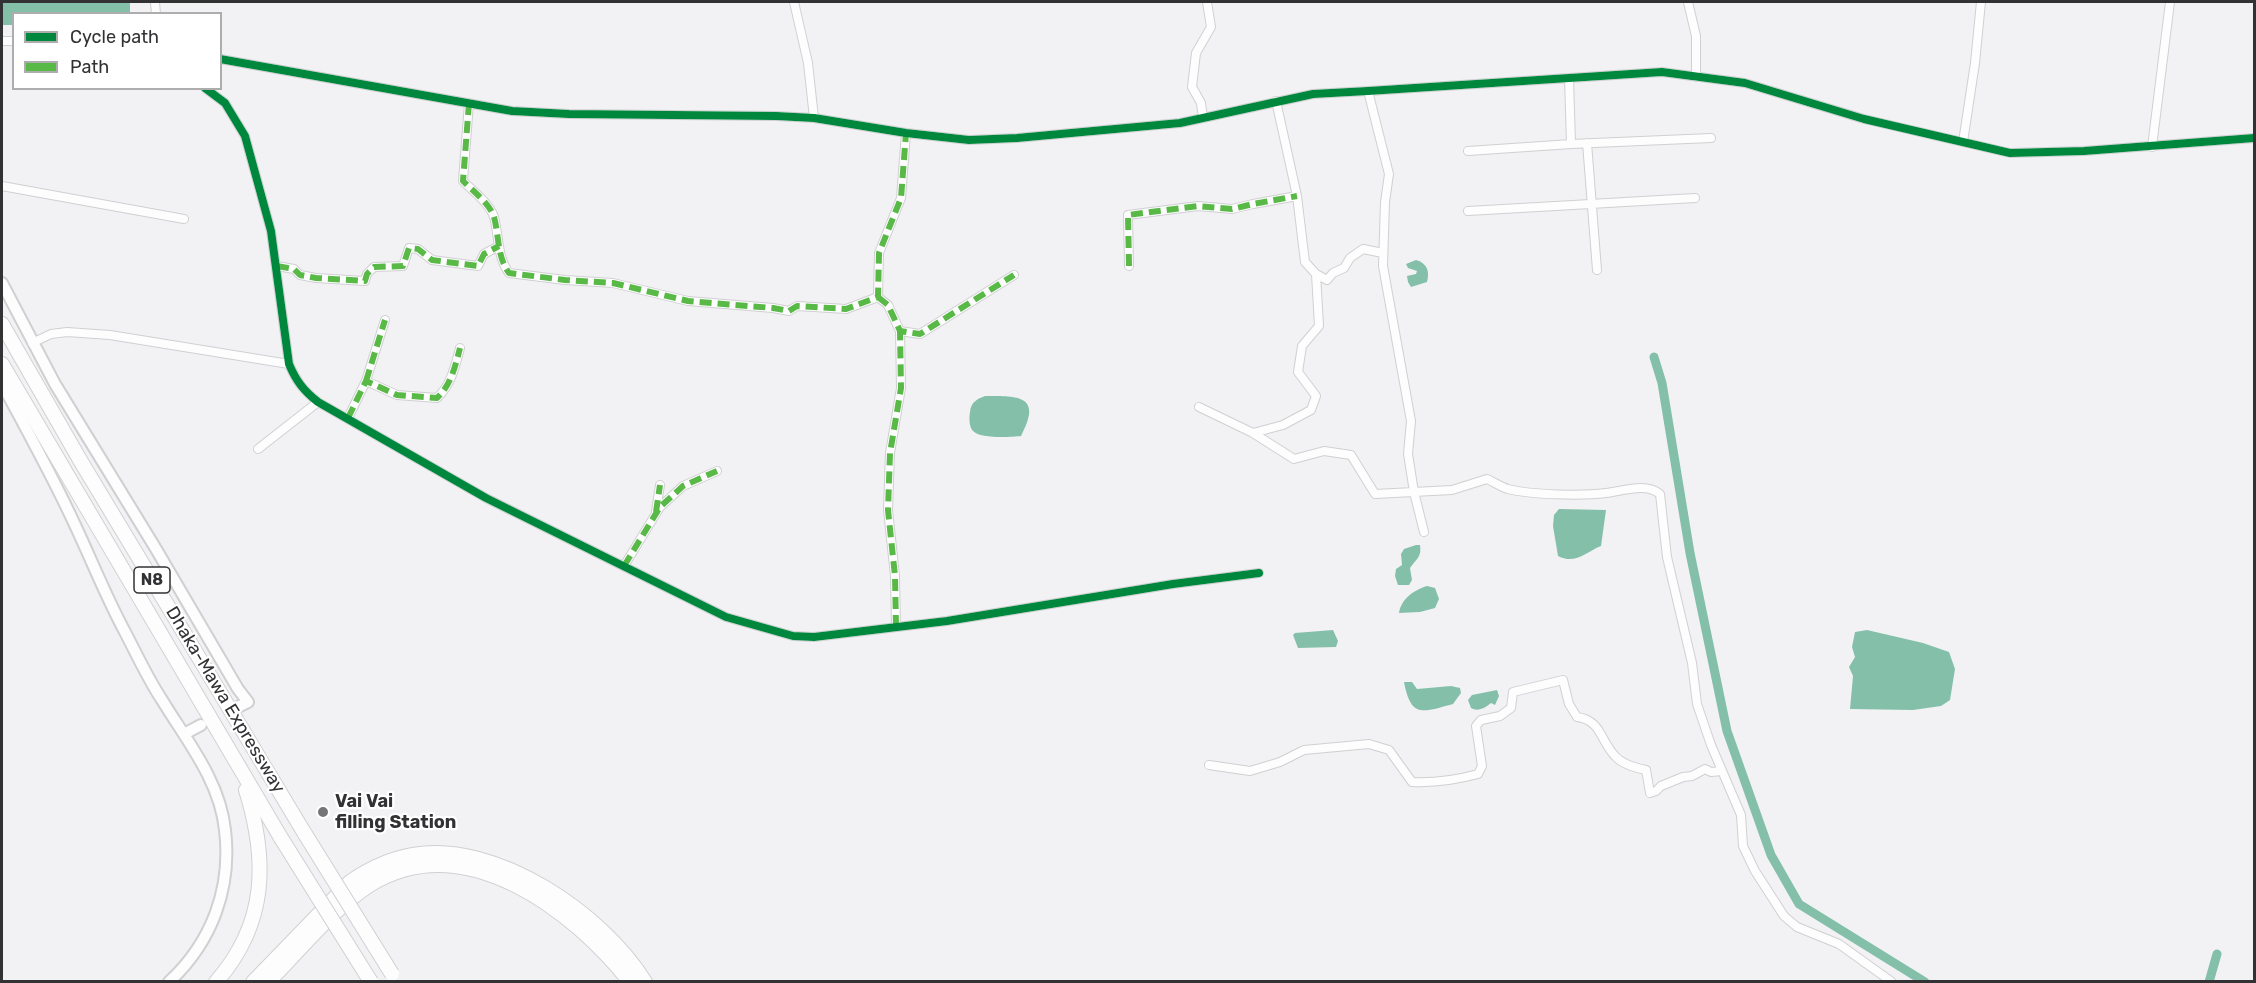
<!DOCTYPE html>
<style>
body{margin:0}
#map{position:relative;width:2256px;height:983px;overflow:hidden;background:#f2f2f5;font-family:Rubik,sans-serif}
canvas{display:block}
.frame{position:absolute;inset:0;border:3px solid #323234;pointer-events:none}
.legend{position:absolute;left:12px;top:12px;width:210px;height:78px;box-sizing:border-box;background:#fff;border:2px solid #adadae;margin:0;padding:8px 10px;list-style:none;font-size:18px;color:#323234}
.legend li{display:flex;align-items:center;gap:12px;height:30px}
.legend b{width:30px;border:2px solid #adadae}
</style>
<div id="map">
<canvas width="2256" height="983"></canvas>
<div class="frame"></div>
<ul class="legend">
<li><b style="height:8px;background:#00873e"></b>Cycle path</li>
<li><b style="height:8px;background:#58b947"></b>Path</li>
</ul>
</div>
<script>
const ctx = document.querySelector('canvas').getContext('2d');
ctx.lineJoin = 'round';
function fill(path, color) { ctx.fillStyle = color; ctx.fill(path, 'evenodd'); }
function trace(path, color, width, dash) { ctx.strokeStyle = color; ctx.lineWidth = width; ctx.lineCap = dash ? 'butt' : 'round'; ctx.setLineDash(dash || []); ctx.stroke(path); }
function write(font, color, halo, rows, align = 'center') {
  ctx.font = font + ' Rubik,sans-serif'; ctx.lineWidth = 4.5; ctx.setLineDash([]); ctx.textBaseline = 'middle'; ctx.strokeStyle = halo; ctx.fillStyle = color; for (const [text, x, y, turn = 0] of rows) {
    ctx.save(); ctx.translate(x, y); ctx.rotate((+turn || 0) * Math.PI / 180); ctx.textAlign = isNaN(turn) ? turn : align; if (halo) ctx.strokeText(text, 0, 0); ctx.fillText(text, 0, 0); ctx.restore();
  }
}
fill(new Path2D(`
 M2,2h128v11l-116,1 -1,11h-11z
 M1416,260c11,3 14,11 11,22l-16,5 -3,-5 -1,-6 9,-2 1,-3 -9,-3 -2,-4z
 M985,396c33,0 58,-1 36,40 -10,1 -41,3 -48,-5 -4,-4 -4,-13 -3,-19 1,-10 7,-13 15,-16z
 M1559,509l47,1 -5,36c-15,6 -26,19 -43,10l-5,-30 1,-11z
 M1416,545h4c2,12 -4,14 -10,23l2,12 -3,5h-11l-3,-9 1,-7 6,-4 -1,-11 3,-5z
 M1427,586l8,2 4,11 -4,9 -15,4 -21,1c2,-14 15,-23 28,-27z
 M1333,630l5,11 -2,6 -38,1 -5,-13 2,-2z
 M1867,630l56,13 26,9 6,17 -5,31 -9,6 -28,4 -63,-1 3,-33 -4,-9 6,-10 -3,-10 3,-15z
 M1404,682h8l5,7 34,-3 9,2 1,5 -8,11c-30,8 -42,15 -49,-22z
 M1497,690l2,6 -4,9 -4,-2c-6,5 -13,9 -20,5l-3,-8 4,-5z`), '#84c0a9');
trace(new Path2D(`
 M1654,357l8,26 28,170 37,178 44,124 28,49 126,78
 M2209,982l8,-28`), '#84c0a9', 9);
const street = new Path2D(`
 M155,2l1,12
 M794,2l14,61 6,55
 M1688,2l8,34v41
 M2,41h12
 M220,59l292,52 57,3 207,2 38,2 92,15 63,7 48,-2 163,-15 133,-29 55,-3 294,-19 83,11 119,36 146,34 74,-2 170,-13
 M1569,78l2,66 140,-6
 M205,88l20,15 20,33 26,95 18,133c7,17 15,27 29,38l168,96 240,119 67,19 21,1 133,-16 226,-37 86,-11
 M1368,91l21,83 -4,28 -2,64 28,155 -3,33 6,38 10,40
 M1276,101l21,95 8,66 11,12 11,6 6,-7 11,-5 6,-10 13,-9 20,4
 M469,103l-6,78c10,10 27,23 31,36 5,18 3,40 15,56l56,7 48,3 75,18 85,7 16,3 8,-5 49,3 32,-12 1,-44 22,-55 5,-65
 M1203,118l-2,-15 -9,-16 4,-34 15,-26 -4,-25
 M1963,142l12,-79 6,-61
 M1587,143l10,127
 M2152,147l18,-145
 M1468,151l103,-7
 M2,186l182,33
 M1468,211l227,-13
 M277,266l17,3 6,6 16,3 49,3 2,-7 7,-7 29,-1 6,-18 9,1 14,11 46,6 6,-12 15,-8
 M1129,266l-1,-51 70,-9 34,3 21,-5 44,-8
 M878,297l10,8 12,26 20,3 94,-59
 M32,343l19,-9 16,-2 43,3 179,29
 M366,381l19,-61
 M1199,407l54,26 30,-8 28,-15 5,-14 -18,-24 4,-26 17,-20 -3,-52
 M348,418l18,-37 31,14 40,3c14,-13 18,-31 23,-50
 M1253,433l41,26 30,-8 27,4 24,39 77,-4 35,-11c7,3 14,8 21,10 24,6 74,7 98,4 17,-2 40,-11 54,1l7,63 25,106 5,41 14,41 30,70 2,31 12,25 29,45 13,11 42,17 53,38
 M258,449l60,-47
 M656,511l4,-26
 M624,566l36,-59 23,-21 34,-15
 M896,627l-1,-51 -7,-66 2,-57 11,-65 -1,-57
 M1209,765l41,6 30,-9 24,-12 65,-6 20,6 23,32c22,1 44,-2 66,-8l4,-8 -6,-40 5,-6 19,-4 11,-8 2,-16 50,-12 6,24 8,13c24,3 23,23 38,39 7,8 21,12 31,14l4,23 6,-2 5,-5 22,-9 9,-1 13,-7 6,3 11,-1`);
const secondary = new Path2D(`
 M2,283l53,101 101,165 82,140 10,13 -10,5
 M2,384c25,46 51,93 73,141 17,36 31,72 50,107 12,23 23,47 37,68 25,41 58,81 63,130 7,58 -13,112 -56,152
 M184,734l17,-9`);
const highway = new Path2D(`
 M2,324l78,136 225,374
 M2,364l279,474
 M216,982c51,-58 52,-121 30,-192
 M253,982l97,-100c19,-13 40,-23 63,-27 83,-15 190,59 232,127
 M268,982c33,-33 64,-73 103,-98 94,-57 202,26 259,98`);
trace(street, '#d0d0d2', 10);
trace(secondary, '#d0d0d2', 14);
trace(highway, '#d0d0d2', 16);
trace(street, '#fdfdfe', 8);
trace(secondary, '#fdfdfe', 10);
trace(highway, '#fdfdfe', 14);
const highwayBridge = new Path2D(`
 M305,834l87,140
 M281,838l90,144`);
trace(highwayBridge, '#d0d0d2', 16, []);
trace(highwayBridge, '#fdfdfe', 14);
trace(new Path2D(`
 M469,103l-6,78c10,10 27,23 31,36 5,18 3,40 15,56l56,7 48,3 75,18 85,7 16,3 8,-5 49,3 32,-12 1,-44 22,-55 5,-65
 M277,266l17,3 6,6 16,3 49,3 2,-7 7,-7 29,-1 6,-18 9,1 14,11 46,6 6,-12 15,-8
 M1129,266l-1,-51 70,-9 34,3 21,-5 44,-8
 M878,297l10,8 12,26 20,3 94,-59
 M366,381l19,-61
 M348,418l18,-37 31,14 40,3c14,-13 18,-31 23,-50
 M656,512l4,-27
 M624,566l36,-59 23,-21 34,-15
 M896,627l-1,-51 -7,-66 2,-57 11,-65 -1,-57`), '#58b947', 6, [12, 6]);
trace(new Path2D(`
 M220,59l292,52 57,3 207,2 38,2 92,15 63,7 48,-2 163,-15 133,-29 55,-3 294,-19 83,11 119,36 146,34 74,-2 170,-13
 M205,88l20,15 20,33 26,95 18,133c7,17 15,27 29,38l168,96 240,119 67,19 21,1 133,-16 226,-37 86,-11`), '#00873e', 8);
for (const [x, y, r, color] of [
 [323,812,6,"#757578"]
]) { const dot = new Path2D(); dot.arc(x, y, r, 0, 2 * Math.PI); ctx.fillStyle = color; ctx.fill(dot); trace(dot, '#fff', 2); }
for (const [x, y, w] of [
 [152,580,36]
]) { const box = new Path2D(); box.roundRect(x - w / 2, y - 13, w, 26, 4.5); ctx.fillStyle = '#fff'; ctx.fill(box); trace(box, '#323234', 1.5); }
write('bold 16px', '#323234', null, [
 ["N8",152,580]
]);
write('18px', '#323234', '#fff', [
 ["Dhaka-Mawa Expressway",225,700,59]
]);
write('bold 18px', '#323234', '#fff', [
 ["Vai Vai",335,802],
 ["filling Station",335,823]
], 'left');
</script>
